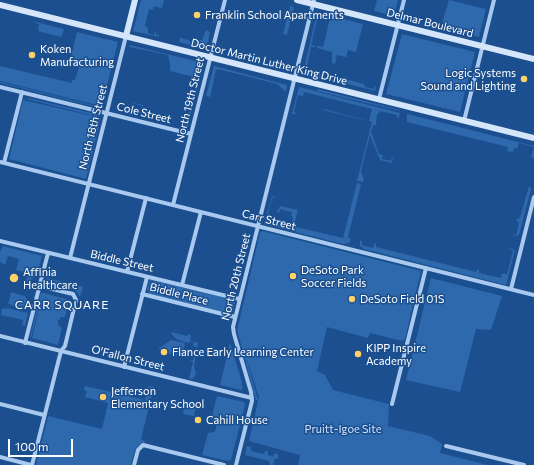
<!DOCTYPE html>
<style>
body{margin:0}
#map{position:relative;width:534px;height:465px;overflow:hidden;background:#1b4f8f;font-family:Commissioner,sans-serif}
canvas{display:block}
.scale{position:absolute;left:8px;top:439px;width:65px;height:18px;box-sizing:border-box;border:2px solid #fff;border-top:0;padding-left:5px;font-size:12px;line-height:14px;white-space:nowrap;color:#fff;-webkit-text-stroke:3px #1b4f8f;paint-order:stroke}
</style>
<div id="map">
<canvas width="534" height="465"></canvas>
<div class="scale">100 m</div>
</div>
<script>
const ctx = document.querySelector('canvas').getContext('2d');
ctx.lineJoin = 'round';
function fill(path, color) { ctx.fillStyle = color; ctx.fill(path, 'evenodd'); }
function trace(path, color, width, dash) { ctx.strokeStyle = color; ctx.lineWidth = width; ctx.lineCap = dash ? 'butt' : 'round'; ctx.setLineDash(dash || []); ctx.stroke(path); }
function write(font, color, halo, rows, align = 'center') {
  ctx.font = font + ' Commissioner,sans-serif'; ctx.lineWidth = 3; ctx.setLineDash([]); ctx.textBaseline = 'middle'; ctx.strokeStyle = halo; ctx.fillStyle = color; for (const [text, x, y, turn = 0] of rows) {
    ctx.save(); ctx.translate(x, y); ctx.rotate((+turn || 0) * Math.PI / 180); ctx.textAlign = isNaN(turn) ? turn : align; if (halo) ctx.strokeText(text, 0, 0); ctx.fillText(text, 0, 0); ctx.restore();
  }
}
fill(new Path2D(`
 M141,0h23l-2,8 -8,-2 -1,4 -4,-1 -4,17 3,2v5l6,2 1,-3h1v2l1,1 2,-1v3l-26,-6z
 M377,0h21l-4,16 -20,-5z
 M449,0l37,9 -7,28 -38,-10z
 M290,6l4,1 -7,28 -4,-1z
 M317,13l6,1 -1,2 -4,-1 -6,26 3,2 -3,-1 -1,3 5,1 -1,1h-4l-5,24 15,4v3l-18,-5z
 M327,15l36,9 -7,28 -8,-2 -2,7 -9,-2 -2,9 -3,-1v-11l-15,-4v-2l6,1 7,-29 -3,-1z
 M36,22l28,7 -3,8 -23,-6 1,-7 -4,-1z
 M206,30l4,2 -4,17 -27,-7 1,-4c5,1 7,1 11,4l11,-2z
 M77,32l41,10 -16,63 -1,1 -101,-25v-15l72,17v-3h3l4,-13 -10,-2z
 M402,34l73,18 -15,60 -74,-18z
 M130,45l73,18 -1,7 -14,56 -2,1 -4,-2 1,-3h4l10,-41 -4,-1 1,-3 -24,-6v-7l-2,-9 -39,-8z
 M214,66l73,19 -1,7 -9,-8 -59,-15 -2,1 -6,27 -4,-1z
 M335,69l-1,7 30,8 1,3 9,2 1,-3 1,1 -1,4 -43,-11z
 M0,82l100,25v1l-100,-25z
 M299,87l101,26 -2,6 -1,-1v-3l-17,-4 -1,2 -2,1 -1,11h-3l-2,7 8,22 4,1 -1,4 9,2 1,-3 1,-1 -1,6 -12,-3 -10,-25 -9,36 3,9 -1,2 -6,-1 15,-59 -49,-12 1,-1 45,12 3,-12 -68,-17 -1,4 -5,-1 -4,17 3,2h-5z
 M317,89l83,21v1l-83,-20z
 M28,98l71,17v2l-72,-18z
 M23,100l78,18 -15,61 -77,-20z
 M129,102l14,3v2l4,1 -1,4 8,2 -2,5 -12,-3 2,-10z
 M407,114l127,32v13l-3,-2 3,-10 -15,-4 -2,6 -3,-1 -1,4 -6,-1 1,-4 -101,-25z
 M357,183l4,1 -13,53 3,2 -2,4 -6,1 -79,-20 8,-28 4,2h-4l-4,17 3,1v5l72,17z
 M529,186l2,3 -12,46 -5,1 -1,-2 3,1 3,-13 -3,-1 1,-2 3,-1z
 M280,206l18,4 -3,12h-3l1,-5 -2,-1 1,-4 -12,-3 -1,4 -2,-1z
 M262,231l159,40 -16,68 -3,2 -32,-8 -2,5 -41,-11 -10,44 8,4 8,15 56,14 -1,22 42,10 12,8 -2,9 48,12h-190l2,-10 -51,-14 10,-44 -14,-43 12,43 1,3h-2l-19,-70 23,-97z
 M360,241h2v4l11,3 2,-5 1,1v3l100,25 1,-3 2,1v3l22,5 1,-4h5l6,-23 -4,-2v-1l6,2 -9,35 -142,-36 -4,-3z
 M3,246l39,10 -5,19 -6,5 -2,3 -3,-1 2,-9 -12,-3 3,-11 -11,-3 -3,9 -5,-3v-10z
 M47,278l36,9 -3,10 -3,-5 -3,-2 -29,-7z
 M431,278l71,18 -11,34 -15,-1 -16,63 -54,-12z
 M150,280l81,19 4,4 -2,8 -4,2 -80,-19 -2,-5z
 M11,292l14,4 5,8 -1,5 -21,-5z
 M41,292l28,8 -4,17h-4l-3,4v4l4,3 -4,17 -26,-7 10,-42 -11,41h-1z
 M2,308l4,1 1,-1 21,5 -3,13 -3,-1 1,-5 -22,-5z
 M171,332l16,4 1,-2 3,1 -1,5 8,3 -4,24 2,6 -2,5 -5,1 4,-17 -3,-2h3l4,-13 -4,-1 1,-4 -4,-1 -1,2c-8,-2 -15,-3 -18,-11z
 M171,340l14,3 -3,11 2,2 -7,-2v2l-9,-3 1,-2 -2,-1 -1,3 -6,-2 -1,-3z
 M230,343l12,39 -1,3h1l1,3 -2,2 -21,-5z
 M85,386l60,14 4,-14 5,1 -13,52 5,3c-12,2 -12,13 -15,23h-95l12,-49 54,13 6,-26 -23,-6 2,-6 -3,-1z
 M217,396l27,6 1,3 -14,55 -3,1 -26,-6 6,-22 6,-1 2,-3v-5l-5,-5z
 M186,402l4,1 -1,2 7,1 -2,10 -11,-2z
 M247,446l4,1v4l13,3 1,-3h3v4l5,2 1,-3 2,-1 2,2v4l-3,-1 -2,7h-3l-1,-4 -24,-6z`), '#2e69ad');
trace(new Path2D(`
 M0,87l191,47
 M379,99l25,-99
 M464,121l30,-121
 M0,162l534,133
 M4,163l18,-71
 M173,205l52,-205
 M0,241l239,58
 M70,258l56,-222
 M127,272l19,-74
 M182,285l19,-73
 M511,289l23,-92
 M142,294l93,23
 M0,336l252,62
 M25,343l23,-90
 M124,367l23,-90
 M0,404l44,11
 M392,404l34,-136
 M446,446l78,19
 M0,457l31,8
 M32,465l29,-114 4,-5 11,-46 -3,-6 -33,-8
 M134,465l4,-15 5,-5 81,20
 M236,465l16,-64 -1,-9 -17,-58 -1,-7 81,-327`), '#a9c9ee', 4);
trace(new Path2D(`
 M297,0l237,59
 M0,5l534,133
 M126,36l9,-36`), '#d6e6fa', 6);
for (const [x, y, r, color] of [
 [197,15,4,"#ffd166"],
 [32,55,4,"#ffd166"],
 [524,79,4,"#ffd166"],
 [293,276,4,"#ffd166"],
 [14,278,5,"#ffd166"],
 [352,299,4,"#ffd166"],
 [164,352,4,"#ffd166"],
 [358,354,4,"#ffd166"],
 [103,397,4,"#ffd166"],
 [198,420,4,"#ffd166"]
]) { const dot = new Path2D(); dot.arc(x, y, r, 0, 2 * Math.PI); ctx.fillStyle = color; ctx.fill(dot); trace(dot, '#1b4f8f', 1.5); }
write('11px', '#fff', '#1b4f8f', [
 ["Franklin School Apartments",205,15],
 ["Koken",40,49],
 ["Manufacturing",40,62],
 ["Logic Systems",516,73,"right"],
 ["Sound and Lighting",516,86,"right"],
 ["DeSoto Park",301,270],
 ["Soccer Fields",301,283],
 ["Affinia",23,272],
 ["Healthcare",23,285],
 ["DeSoto Field 01S",360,299],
 ["KIPP Inspire",366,348],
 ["Academy",366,361],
 ["Flance Early Learning Center",172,352],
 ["Jefferson",111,391],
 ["Elementary School",111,404],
 ["Cahill House",206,420]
], 'left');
write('11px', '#fff', '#1b4f8f', [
 ["Delmar Boulevard",430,23,14],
 ["Doctor Martin Luther King Drive",269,62,14],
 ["North 19th Street",190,100,-76],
 ["Cole Street",144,113,14],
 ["North 18th Street",93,127,-76],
 ["Carr Street",269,220,14],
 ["Biddle Street",122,261,13],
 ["North 20th Street",236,277,-76],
 ["Biddle Place",179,294,14],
 ["O'Fallon Street",128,358,14]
]);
write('11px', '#cfe3fa', '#1b4f8f', [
 ["Pruitt-Igoe Site",343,429]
]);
ctx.letterSpacing = '1px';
write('12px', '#fff', '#1b4f8f', [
 ["CARR SQUARE",62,305]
]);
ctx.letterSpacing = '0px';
</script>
